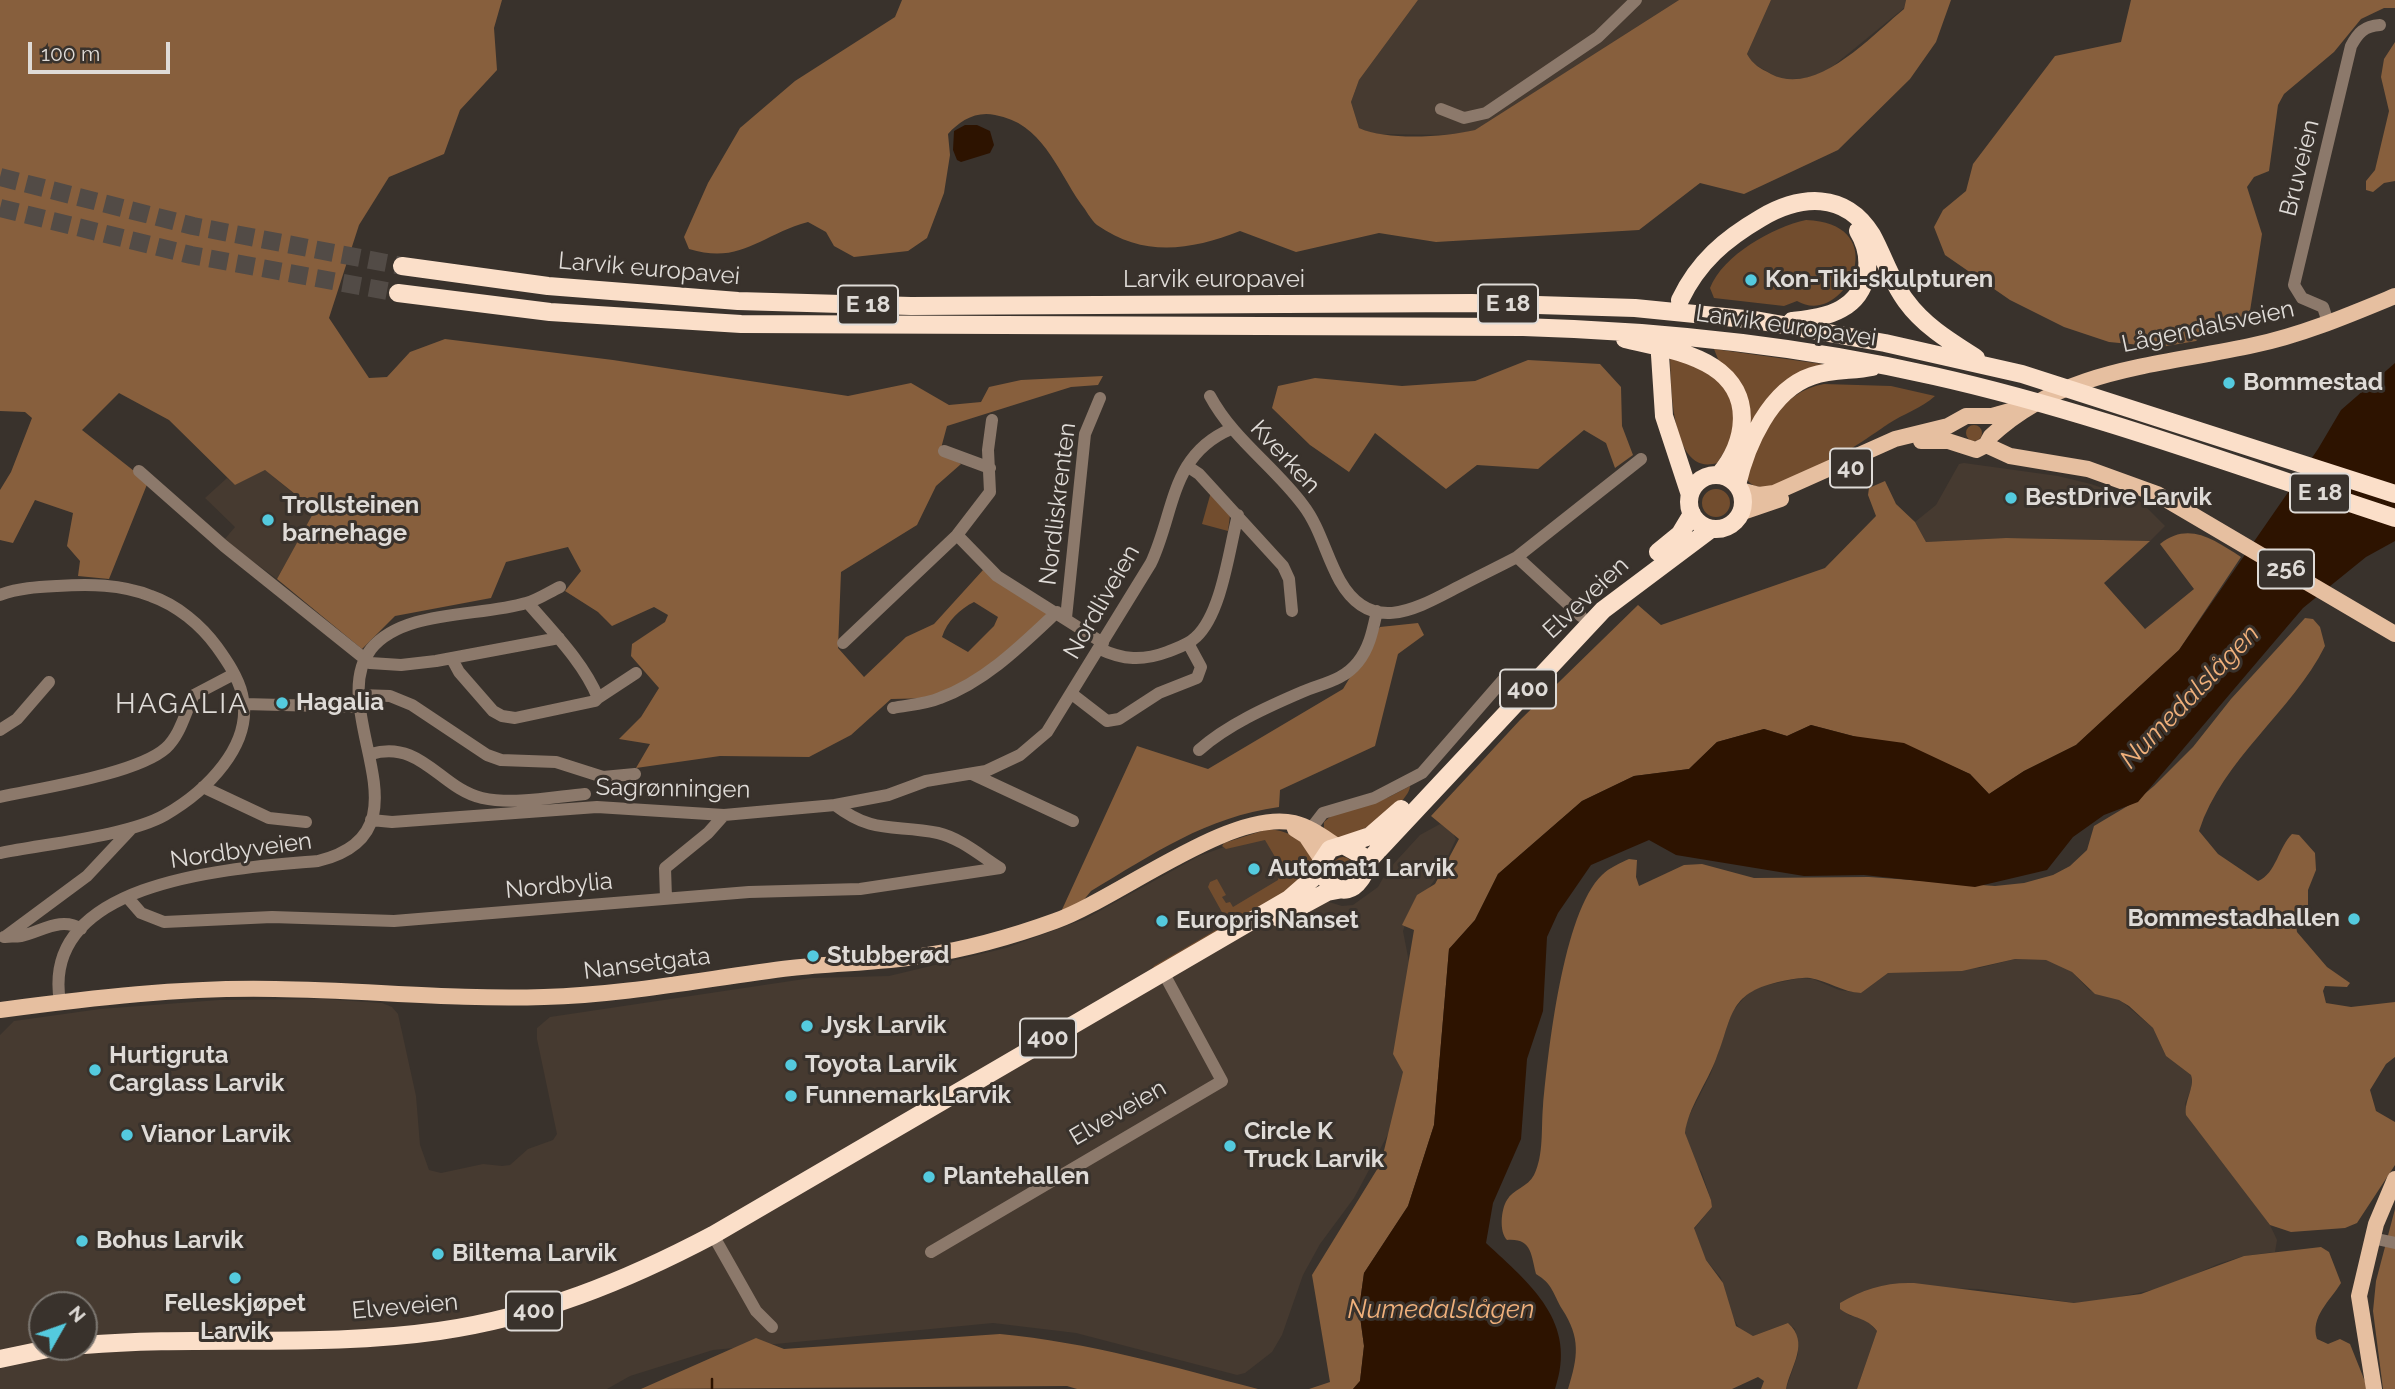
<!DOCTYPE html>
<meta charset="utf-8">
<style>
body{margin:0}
#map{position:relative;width:2395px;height:1389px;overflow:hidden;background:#39322c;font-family:Raleway,sans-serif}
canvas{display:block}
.north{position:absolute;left:28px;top:1291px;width:70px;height:70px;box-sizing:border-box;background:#39322c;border:2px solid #7b7670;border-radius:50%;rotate:50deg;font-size:19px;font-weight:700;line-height:28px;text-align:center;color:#dfdbd7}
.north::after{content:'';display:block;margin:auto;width:24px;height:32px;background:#54cade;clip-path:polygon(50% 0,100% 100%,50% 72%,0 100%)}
.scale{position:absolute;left:28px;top:42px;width:142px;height:32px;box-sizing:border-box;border:4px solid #dfdbd7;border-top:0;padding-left:9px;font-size:21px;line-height:24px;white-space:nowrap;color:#dfdbd7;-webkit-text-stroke:5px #39322c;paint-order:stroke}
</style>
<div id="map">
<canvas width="2395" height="1389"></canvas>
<div class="north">N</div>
<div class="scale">100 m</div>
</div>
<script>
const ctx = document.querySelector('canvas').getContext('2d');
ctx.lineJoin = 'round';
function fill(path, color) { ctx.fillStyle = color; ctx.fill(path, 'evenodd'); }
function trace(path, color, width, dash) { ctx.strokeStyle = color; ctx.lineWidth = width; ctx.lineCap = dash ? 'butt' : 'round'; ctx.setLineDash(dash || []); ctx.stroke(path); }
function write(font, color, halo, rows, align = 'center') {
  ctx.font = font + ' Raleway,sans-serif'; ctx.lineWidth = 6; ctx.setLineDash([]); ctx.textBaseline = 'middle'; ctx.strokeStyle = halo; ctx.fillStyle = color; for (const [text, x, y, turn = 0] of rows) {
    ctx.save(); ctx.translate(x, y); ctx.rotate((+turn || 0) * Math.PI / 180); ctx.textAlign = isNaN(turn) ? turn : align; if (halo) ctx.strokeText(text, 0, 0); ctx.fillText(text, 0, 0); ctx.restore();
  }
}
fill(new Path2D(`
 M1418,0h261l-204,130 -21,5 -80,-1 -15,-6 -8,-26 8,-22z
 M1771,0h135l-2,8 -77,63 -21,7 -24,2 -30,-17 -5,-9z
 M1964,463l94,13 33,8 50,18 24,24 -15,15 -144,-3 -80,4 -11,-20 21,-17 23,-41z
 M265,470l50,41 -38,68 -53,-39 11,-13 -30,-29 22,-20 8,7z
 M1440,824l11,6 5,9 -15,32 -33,46 -5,14 6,31 -4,113 -12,50 -39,73 -34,46 -17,31 -21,60 -10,17 -27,21 -8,2 -161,-42 -83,-10 -280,27 -83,26 -23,13h-607v-354l14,-14 86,-12 119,-9 104,-1 59,4 10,4 6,7 18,82 4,49 9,25 12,3 42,-9 19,2 8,-1 18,-16 25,-9 4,-6 -20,-95v-11l13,-11 261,-39 78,-2 117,-28 79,-29 114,-63 67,-24 60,69 16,5 11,-1 25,-18 9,-16 33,-36zM42,1305h42v42h-42z
 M2015,959l31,1 13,4 13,8 17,18 30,9 34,29 13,28 25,19v14l-6,15 9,21 18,20 58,80 7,15 -2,12 -31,4 -26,8 -52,23 -60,13 -31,3 -97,-14 -37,-1 -93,27 17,4 12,12 -20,58h-71l12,-35 -3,-25 -7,-6 -35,13 -12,-5 -9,-15 -11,-38 -15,-18 -11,-22 -1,-9 18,-22 -1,-7 -9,-27 -8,-13 -9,-27 1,-11 25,-49 21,-61 16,-19 14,-7 38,-8 13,1 26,11 22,3 27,-20 91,-5z`), '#463a30');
fill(new Path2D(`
 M1806,220c91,3 38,109 -9,81l-13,5 -70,-8 -4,-10c13,-33 63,-61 96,-68z
 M1714,349l108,15 -1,4 -71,72z
 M1670,357l41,16 13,13 10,19 -1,33 -16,25c-46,14 -46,-77 -47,-106z
 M1824,384l67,2 44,10c-13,12 -32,18 -47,28 -20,14 -124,87 -141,55 7,-41 34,-88 77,-95z
 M1966 433a8 8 0 1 1 16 0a8 8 0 1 1-16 0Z
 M1702 503a14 14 0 1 1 28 0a14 14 0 1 1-28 0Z
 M1211,492l19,23 -2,16 -26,-7z
 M1410,786c0,17 -53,53 -73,51 -7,0 -9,-5 -13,-9v-6l7,-6 58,-19z
 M1268,829c24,2 39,13 46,35l-11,19 -151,88 2,-5 74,-43 -20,-36 2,-5 7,-3 9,16 -4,2 4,6 4,-1 3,5 45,-27 3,-13 -16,-27 -39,9 -4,-3 2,-3z
 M1333 867a10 10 0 1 1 20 0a10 10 0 1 1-20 0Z`), '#724d2e');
fill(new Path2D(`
 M0,0h502l-8,28 3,42 -37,40 -16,44 -55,23 -30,48 -30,93 40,60 18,-1 23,-25 35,-13 168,21 235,36 63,-13 38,22 32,-3 8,-15 32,-7 82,-4 -5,9 -27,2 -124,39 -7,26 21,12 -25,22 -19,39 -76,47 -3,76 26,29 42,-40 28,-13 49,-54 68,44 -81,70 -36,14 -43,1 -40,36 -42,22 -89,-1 -84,12 14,-24 -31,-5 22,-22 18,-29 -28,-32 1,-12 33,-22 3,-7 -14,-8 -42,19 -14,-14 -33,-21 16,-20 -13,-24 -62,15 -15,36 -96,18 -33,33 -85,-70 38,-69 -50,-40 -30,15 -66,-65 -50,-27 -37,37 66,52 -39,97 -31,-3 2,-15 -13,-15 6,-33 -38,-13 -22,43 -13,-3v-50l11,-18 21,-54 -7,-6 -25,-1zM974,602l24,15 -4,9 -26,26 -26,-15c5,-16 18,-28 32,-35z
 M902,0h516l-59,80 -8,22 8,26c29,13 86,9 116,2l204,-130h92l-24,54c6,11 13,14 24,20 45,24 101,-39 133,-65l2,-9h45l-15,42 -26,37 -72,71 -94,44 -44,-11 -61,47 -203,12 -57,-9 -83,19 -56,-21c-49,19 -96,27 -143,-6 -6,-5 -11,-15 -16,-21 -25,-36 -39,-81 -86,-89 -20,-4 -35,6 -47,19l2,21 -6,38 -17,45 -19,13 -54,6 -20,-11 -8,-14 -18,-10c-48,13 -67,43 -119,27l-5,-12 24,-54 32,-55 55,-47 100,-64z
 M2131,0h264v8h-11l-23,11 -27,33 -50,42 -6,11 -9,66 -15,6 -7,10 15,47 -12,77 -5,9 -40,12 -9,9 -35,6 -52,-5 -45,-15 -54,-27 -65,-45 -11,-28 9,-17 23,-19 7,-27 82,-108 66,-14z
 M2395,42v139l-11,2 -11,9 -7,-2v-9l9,-11 14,-59 -8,-34 3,-18z
 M1528,360l72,4 21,23 1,39 11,29 -18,13 -9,-25 -22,-13 -46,39 -61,-4 -31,24 -71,-56 -26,39 -39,-27 -38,-37 6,-22 37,-8 87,8 73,-5z
 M1885,481l11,23 19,18 11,20 80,-4 144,3 -46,42 41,46 49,-40 -34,-45c29,-23 54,-4 81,13l-62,93 -103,95 -52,26 -35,23 -19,-20 -23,-10 -94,-28 -42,-11 -24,11 -23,-7 -47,13 -28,27 -55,7 -52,25 -84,73 -23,46 -26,29 -15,176 -26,81 -44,67 -5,36 5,37 -4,35 -7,8h-44l21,-7 -18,-107 69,-112 22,-91 -10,-18 21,-124 -12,-5 15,-30 18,-11 24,-45 -28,-23 89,-96 118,-115 23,20 164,-57 51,-52 -8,-21 1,-7z
 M2305,618l8,1 7,8 5,19c-33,66 -102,112 -126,185l19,23 40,27c18,-7 21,-35 34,-47l7,1 16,18 1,17 -8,20v17l-12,18 1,7 30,35 23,16 -3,4 -22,-1 -2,5 3,12 25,4 44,-5v55l-9,7 -16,26 6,21 19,11v43l-38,58 -12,5 -54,4 -21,-7 -84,-110c-2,-15 9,-27 5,-40l-25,-19 -13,-28 -24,-22 -10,-6 -24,-6 -23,-22 -26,-12 -31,-1 -53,12 -74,2 -27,20c-19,-1 -33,-12 -51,-15 -11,-1 -21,2 -32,4 -51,12 -45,36 -62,77 -9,24 -28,49 -31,74l26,67 1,7 -18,21 12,32 17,23 13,43 17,10 35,-13c22,20 3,42 -2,66h-25l3,-8 -6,-4 -26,12h-164c10,-32 13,-51 -6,-80 -9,-15 -9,-25 -26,-35 -5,-19 -4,-36 -29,-34 -8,-8 -6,-31 0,-40 6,-11 21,-13 27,-25 10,-20 7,-47 9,-69 5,-54 20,-194 59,-231 7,-7 18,-12 27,-16l8,1 -1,17 3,9 45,-21 18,-1 52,14 115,-1 126,9 29,-3 29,-8 17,-9 17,-16 7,-24 42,-25 18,-15 39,-39 38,-48z
 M1418,623l6,12 -26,19 -23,92 -95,44 -1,17c-73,10 -126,47 -188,84l-13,16 -18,7 77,-168 71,23 135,-80 37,-62z
 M2395,1209v180h-12l-10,-78 3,-30z
 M2321,1247l8,5 12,31c-11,18 -31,34 -24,56l11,5 12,-5 10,5 18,45h-511l20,-58c-10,-14 -24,-12 -37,-22v-6c23,-14 46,-21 74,-20l160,20 67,-9 103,-38z
 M1000,1334c88,8 173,33 258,55h-181l-10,-3 -426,3 115,-51 28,11z`), '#875f3d');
fill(new Path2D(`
 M965,125h12l13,6 4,14 -4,8 -29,9 -4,-2 -4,-10 1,-19z
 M2395,363v178l-29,16 -63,51 -165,194 -34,13 -31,22 -26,33 -72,17 -111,-12 -60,1 -128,-21 -27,-15 -58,25 -33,48 -11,24 -4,74 -16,48 -6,80 -28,64 -7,40c45,42 92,79 69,146h-202l7,-8 4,-35 -5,-37 5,-36 44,-67 26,-81 15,-176 26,-29 23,-46 84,-73 52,-25 55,-7 28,-27 47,-13 23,7 24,-11 42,11 51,7 66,31 19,20 35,-23 52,-26 103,-95 139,-201 23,-39z`), '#2d1300');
trace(new Path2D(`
 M712,1389v-10`), '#2d1300', 2.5);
trace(new Path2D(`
 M0,177l193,49 209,40
 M0,208l191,47 207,38`), '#524b46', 18, [18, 9]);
trace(new Path2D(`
 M1441,109l23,9 22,-5 112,-76 38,-37
 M2328,322l-5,-15 -21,-9 -8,-13 57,-239c7,-13 13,-20 29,-21
 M1210,396c23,43 64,70 93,109 17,22 23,51 37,76 32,56 79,26 120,5 19,-10 38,-19 57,-29l64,59
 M992,420l-4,30 2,42 -33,43 40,41 106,67
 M944,451l46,17
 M1187,466l12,8 84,92 6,13 3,32
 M139,471l85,75 146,117 31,2 35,-4 123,-23
 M1517,557l124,-98
 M0,595c18,-7 38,-8 57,-9 32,-2 64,-2 94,10 26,9 50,29 66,51 10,14 21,30 25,47 13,51 -37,98 -77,121 -37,21 -121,29 -165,38
 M1066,618l19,-184 15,-36
 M843,643l114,-108
 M1100,649c23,11 43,12 67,3 10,-4 21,-7 29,-15 26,-24 33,-88 42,-122
 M452,659l7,13 34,39 9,5 13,2 80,-17 3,-3c-14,-35 -46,-67 -70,-95
 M1072,694l35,27 12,-2 40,-26 38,-15 4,-11 -13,-24
 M359,695l31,1 22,9 75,50 14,5 55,2 47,15 32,-3
 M598,698l38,-25
 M244,704l116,3
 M893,708c15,-3 33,-4 47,-10 45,-16 83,-54 117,-86
 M0,730l17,-11 32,-37
 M1199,750c28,-25 68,-43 103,-58 21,-9 41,-11 56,-30 12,-15 15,-33 19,-51
 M371,754c50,-15 70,35 111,44 32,7 71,-1 103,-4
 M972,774l101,47
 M203,787l66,31 37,4
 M0,797c41,-9 137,-23 166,-49 15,-14 19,-36 28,-53l40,-21
 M835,805l53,-10 38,-14 60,-10 34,-16 27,-23 104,-169c24,-51 19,-108 80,-134
 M371,820l21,2 205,-15 127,8 111,-10c39,30 59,19 103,28 22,5 43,23 62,35
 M1306,835l17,-22 51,-15 48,-25 81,-93
 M128,898l13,15 23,9 108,-5 122,4 355,-29 111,-3 140,-21
 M666,898l-1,-30 43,-35 16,-18
 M6,936l81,-60 45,-48
 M4,937c5,-1 11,0 17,-1 20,-4 40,-20 60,-7
 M60,1002c-21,-124 177,-134 258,-141 120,-29 5,-150 53,-212 32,-40 109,-32 155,-46 12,-3 23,-11 34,-16
 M713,1235l43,76 16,16
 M2372,1238l23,5
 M931,1252l291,-171 -59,-109`), '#8c796b', 12);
trace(new Path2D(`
 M1991,436c74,-69 169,-70 263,-91 48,-10 95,-30 141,-49
 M1921,441h27l28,9 10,-5 5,-9
 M1986,445l24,11 78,13 69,25 238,140
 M1740,490l19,5 15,-2 121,-54 53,-13 18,-10h26l25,-7
 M1740,513l41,-14
 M1295,829l11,7 16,24
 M0,1010c91,-12 183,-23 275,-21 90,1 179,11 269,8 83,-2 165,-19 247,-29 43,-5 87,-5 131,-12 45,-7 89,-19 133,-35 62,-22 177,-113 239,-98 16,4 29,14 43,23
 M2374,1389l-15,-93 17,-72 19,-45`), '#e6bfa0', 16);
trace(new Path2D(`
 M402,266l146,20 190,15 173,5 561,-3 163,5 120,12 130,23 137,31 373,120
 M398,293l152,19 191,12 782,3c139,4 275,18 411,49 156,35 308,92 461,142
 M1680,300c18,-38 45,-61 81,-82 39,-23 84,-27 111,17 12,22 19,46 34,66 18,25 45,41 70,57
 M1792,321c16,-2 35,-4 49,-12 29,-16 33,-52 17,-78
 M1625,339c29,7 63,12 88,28 42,27 33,76 6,108
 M1660,355l4,61 26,79
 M1689 502a27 27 0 1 1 54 0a27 27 0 1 1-54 0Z
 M1737,485c9,-40 33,-95 75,-109 20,-7 41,-5 60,-9
 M1658,552l22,-18 12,-20
 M1343,845l27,-9 31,-27
 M1364,870l-3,-15 -18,-10 -13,4 -10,15c2,20 25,37 40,16 5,-6 7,-14 10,-21l233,-249 108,-81
 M1279,918l48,-26 16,-3
 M84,1345c118,-10 238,3 355,-14 98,-14 187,-50 274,-96l576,-336 32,-28
 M0,1359l57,-12`), '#fbdfc9', 18);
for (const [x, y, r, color] of [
 [1751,280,7,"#54cade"],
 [2229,383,7,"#54cade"],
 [2011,498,7,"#54cade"],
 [268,520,7,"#54cade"],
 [282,703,7,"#54cade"],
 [1254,869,7,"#54cade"],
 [2354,919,7,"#54cade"],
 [1162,921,7,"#54cade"],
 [813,956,7,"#54cade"],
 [807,1026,7,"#54cade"],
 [791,1065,7,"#54cade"],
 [95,1070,7,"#54cade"],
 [791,1096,7,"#54cade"],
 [127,1135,7,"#54cade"],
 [1230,1146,7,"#54cade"],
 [929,1177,7,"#54cade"],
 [82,1241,7,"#54cade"],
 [438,1254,7,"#54cade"],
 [235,1278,7,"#54cade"]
]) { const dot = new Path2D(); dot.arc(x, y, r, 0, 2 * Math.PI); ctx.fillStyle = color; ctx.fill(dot); trace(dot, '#39322c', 2.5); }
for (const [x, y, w] of [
 [1508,304,60],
 [868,305,60],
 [1851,468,42],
 [2320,493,60],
 [2286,569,56],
 [1528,689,56],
 [1048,1038,56],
 [534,1311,56]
]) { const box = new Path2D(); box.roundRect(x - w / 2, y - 19.5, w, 39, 5); ctx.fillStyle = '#39322c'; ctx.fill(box); trace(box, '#dfdbd7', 2); }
write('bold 23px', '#dfdbd7', null, [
 ["E 18",1508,304],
 ["E 18",868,305],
 ["40",1851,468],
 ["E 18",2320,493],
 ["256",2286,569],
 ["400",1528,689],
 ["400",1048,1038],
 ["400",534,1311]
]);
write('24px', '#dfdbd7', '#39322c', [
 ["Bruveien",2300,168,-76],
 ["Larvik europavei",649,269,5],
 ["Larvik europavei",1214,280],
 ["Larvik europavei",1786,326,8],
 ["Lågendalsveien",2208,327,-12],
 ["Kverken",1285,457,47],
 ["Nordliskrenten",1058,504,-83],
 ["Elveveien",1586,598,-43],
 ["Nordliveien",1102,602,-60],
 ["Sagrønningen",673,789,1],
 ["Nordbyveien",241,851,-8],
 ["Nordbylia",559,886,-5],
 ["Nansetgata",647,964,-7],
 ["Elveveien",1118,1113,-30],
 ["Elveveien",405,1307,-5]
]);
write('bold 24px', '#dfdbd7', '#39322c', [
 ["Kon-Tiki-skulpturen",1765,280],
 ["Bommestad",2243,383],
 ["BestDrive Larvik",2025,498],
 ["Trollsteinen",282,506],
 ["barnehage",282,534],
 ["Hagalia",296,703],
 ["Automat1 Larvik",1268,869],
 ["Bommestadhallen",2340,919,"right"],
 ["Europris Nanset",1176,921],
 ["Stubberød",827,956],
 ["Jysk Larvik",821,1026],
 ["Hurtigruta",109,1056],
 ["Carglass Larvik",109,1084],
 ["Toyota Larvik",805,1065],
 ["Funnemark Larvik",805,1096],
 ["Circle K",1244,1132],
 ["Truck Larvik",1244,1160],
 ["Vianor Larvik",141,1135],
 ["Plantehallen",943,1177],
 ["Bohus Larvik",96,1241],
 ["Biltema Larvik",452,1254],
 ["Felleskjøpet",235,1304,"center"],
 ["Larvik",235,1332,"center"]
], 'left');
write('italic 26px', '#f0b07b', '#39322c', [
 ["Numedalslågen",2190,697,-46],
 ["Numedalslågen",1441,1310]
]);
ctx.letterSpacing = '2px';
write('28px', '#dfdbd7', '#39322c', [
 ["HAGALIA",182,705]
]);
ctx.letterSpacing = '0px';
</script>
